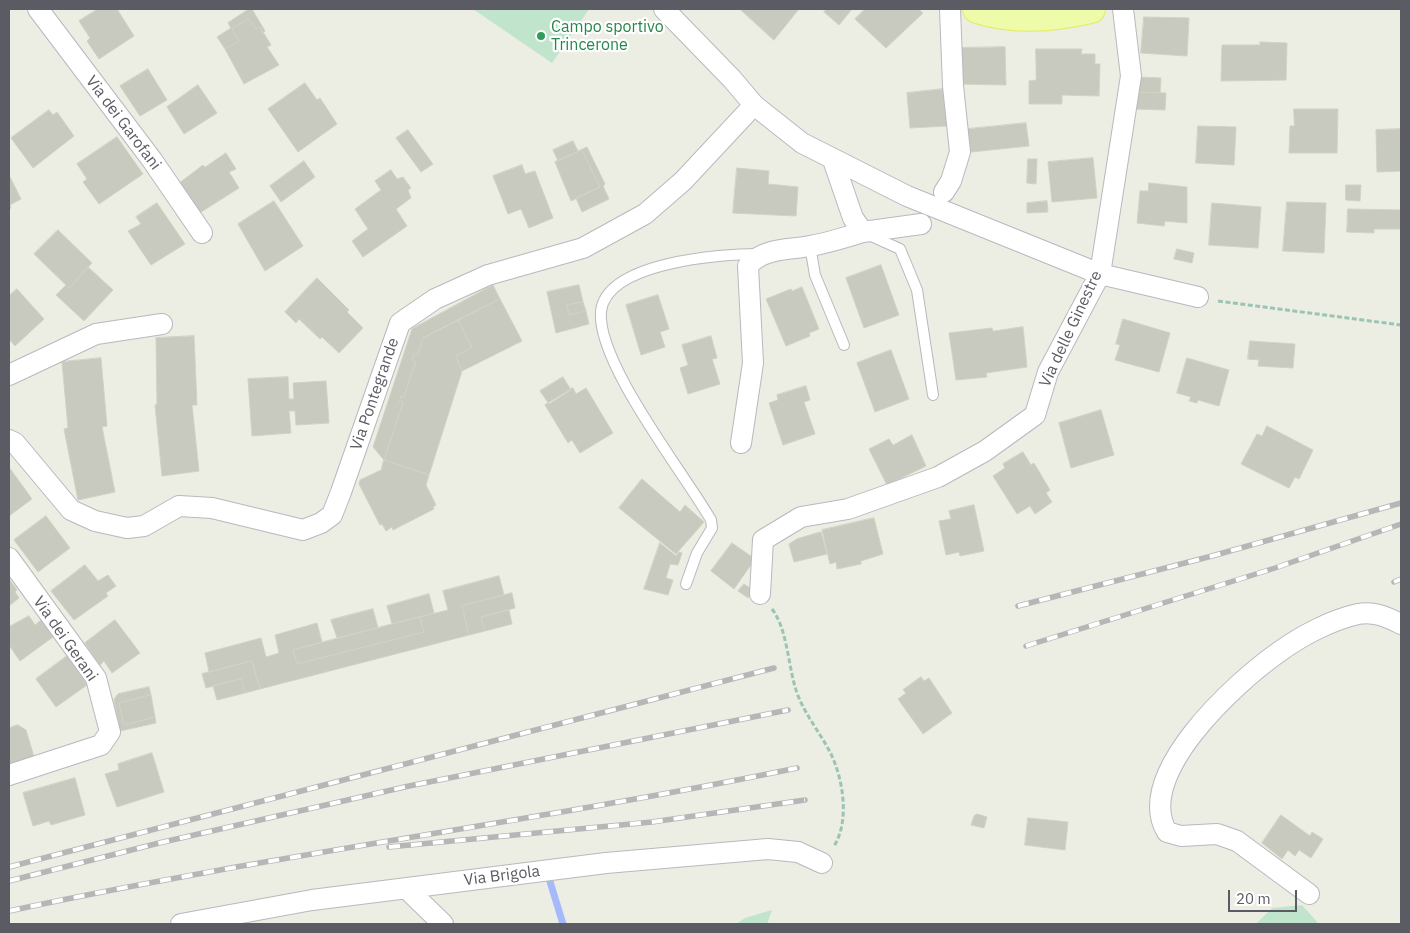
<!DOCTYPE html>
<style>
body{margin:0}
#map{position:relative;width:1410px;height:933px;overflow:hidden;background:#ecede3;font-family:"IBM Plex Sans",sans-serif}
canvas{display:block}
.frame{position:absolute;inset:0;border:10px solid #5b5c63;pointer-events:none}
.scale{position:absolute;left:1228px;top:890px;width:69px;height:22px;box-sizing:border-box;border:2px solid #5b5c63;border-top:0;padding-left:6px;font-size:15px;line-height:18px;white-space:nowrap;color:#5b5c63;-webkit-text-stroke:4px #fff;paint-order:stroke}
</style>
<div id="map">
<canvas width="1410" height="933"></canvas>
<div class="frame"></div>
<div class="scale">20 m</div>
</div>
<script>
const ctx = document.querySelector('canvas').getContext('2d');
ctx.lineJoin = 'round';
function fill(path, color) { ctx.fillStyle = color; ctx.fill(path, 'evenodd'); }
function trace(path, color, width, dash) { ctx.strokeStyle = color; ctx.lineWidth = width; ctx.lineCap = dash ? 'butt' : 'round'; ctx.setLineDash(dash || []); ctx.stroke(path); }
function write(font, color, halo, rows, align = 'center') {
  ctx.font = font + ' "IBM Plex Sans",sans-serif'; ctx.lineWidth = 4.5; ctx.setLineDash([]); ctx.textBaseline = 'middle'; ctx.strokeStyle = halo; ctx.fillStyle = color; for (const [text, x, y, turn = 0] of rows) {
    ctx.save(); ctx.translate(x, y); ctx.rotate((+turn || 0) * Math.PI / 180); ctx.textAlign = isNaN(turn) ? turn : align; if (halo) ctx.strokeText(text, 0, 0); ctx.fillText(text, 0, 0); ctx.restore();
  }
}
fill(new Path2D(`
 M473,9h116l-37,54z
 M1302,905l17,19h-63l16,-16z
 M772,910l-5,14h-31l9,-6z`), '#c0e4cc');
trace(new Path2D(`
 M548,875l15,49`), '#a5bafb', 7);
const building = new Path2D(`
 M98,9h19l17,27 -35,23 -12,-18 3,-3 -11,-17z
 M249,9h3l13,22 -2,2 -3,-6 -4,2 -7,-10 -17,10 7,12 -14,8 -8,-12 14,-9 -3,-5z
 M740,9h59l-25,31z
 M827,9h25l-13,16 -15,-13z
 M865,9h53l5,4 -37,35 -31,-29z
 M1144,17l45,1 -2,38 -46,-3z
 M249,19l7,10 4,-2 11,18 -4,2 12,18 -35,19 -19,-35 14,-8 -7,-12z
 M1260,42l27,1 -1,37 -65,1 1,-36h38z
 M1005,47l1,38 -46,-1 -1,-36z
 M1036,49h46l-1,5h14v10h5l-1,32 -37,-1v9h-33v-23l7,-1z
 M148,69l19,31 -27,16 -20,-30z
 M1138,77l23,1 -1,15 -23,-1z
 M305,83l12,17 3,-2 17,26 -39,28 -30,-43z
 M198,85l19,28 -33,21 -17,-27z
 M943,89l4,37 -37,2 -3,-35z
 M1137,92l29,1 -1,17 -29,-1z
 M1294,109h44l-1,44h-48l1,-27h4z
 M49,110l4,5 4,-3 17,24 -41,32 -22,-30z
 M1026,123l3,23 -58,6 -3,-23z
 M1198,126l38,1 -2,38 -38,-2z
 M1401,129v42l-24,1 -1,-42z
 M408,130l25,34 -12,8 -25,-34z
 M117,137l26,37 -44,30 -16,-22 4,-3 -10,-15z
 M573,141l5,10 9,-4 18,37 -2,2 6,13 -27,13 -6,-14 24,-11 -18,-37 -24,11 -5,-11z
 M582,150l18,37 -29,14 -16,-39z
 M226,153l10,16 -7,3 10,16 -41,26 -14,-26 -3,1 -3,-5 25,-19 2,2z
 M1093,158l4,40 -45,4 -4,-40z
 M1028,159h9l-1,25 -9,-1z
 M304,161l11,16 -34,25 -11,-16z
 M522,165l3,9 10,-3 18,47 -24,10 -8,-19 -13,5 -15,-38z
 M737,168l32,3 -1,13 30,3 -2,29 -63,-3z
 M391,170l6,9 6,-2 8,11 -3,2 3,8 -15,11 11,17 -44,31 -11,-16 16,-12 -13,-20 26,-19 -6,-9z
 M9,175l12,24 -11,6 1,3 -2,1z
 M1149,183l38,4v36l-22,-2 -1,5 -27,-3 3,-32h8z
 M1346,185h15l-1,16 -14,-1z
 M274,201l29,45 -38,25 -27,-47z
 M1047,201l1,11 -21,1v-10z
 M1287,202l39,1 -2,50 -41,-2z
 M157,203l28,41 -34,21 -23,-34 13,-7 -5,-7z
 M1212,203l49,4 -3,41 -49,-3z
 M1348,209l53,1v19h-27v4l-27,-1z
 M58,230l34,33 -23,25 -35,-34z
 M1177,249l17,4 -2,10 -18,-4z
 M881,265l18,50 -35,13 -18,-50z
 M88,267l25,23 -29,31 -28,-26 10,-10 3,3z
 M317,278l32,32 -2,2 16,16 -24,25 -17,-16 -2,2 -21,-20 -3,4 -11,-11z
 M493,285l7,14 -77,39 -5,17 -4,-1 -2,6 4,1 -12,36 -3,-1 -2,5 4,1 -19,58 -11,-13 39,-118z
 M579,285l4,17 -16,3 2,10 17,-4 3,13 -33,9 -9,-41z
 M802,287l17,42 -10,4 1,3 -24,10 -20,-47 25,-10 1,2z
 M17,289l27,30 -29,27 -6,-7v-43z
 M658,295l11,34 -9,3 5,15 -24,8 -15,-50z
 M500,299l22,42 -60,30 -6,-15 16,-9 -14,-27z
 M583,302l3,9 -17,4 -2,-10z
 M1123,319l47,14 -11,39 -44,-12 5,-15 -4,-1z
 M458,320l14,27 -16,9 6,15 -33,104 -45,-15 19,-58 -4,-1 2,-5 3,1 12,-36 -4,-1 2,-6 4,1 5,-17z
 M1023,327l4,40 -41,6 1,4 -31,3 -7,-47 43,-5 1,3z
 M194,336l3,69h-5l7,66 -37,5 -7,-71 2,-1 -1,-66z
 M711,336l6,22 -5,1 8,25 -32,10 -8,-26 8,-3 -6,-20z
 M1250,341l45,3 -2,24 -35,-2 1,-6 -11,-1z
 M891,350l18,49 -34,13 -18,-49z
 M101,358l6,68 -5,1 13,65 -37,8 -14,-71 4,-1 -6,-66z
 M1187,358l42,12 -10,36 -21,-6 -1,3 -8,-2 2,-4 -14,-4z
 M288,377l1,22h5l-1,-16 33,-2 3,42 -33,2 -1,-14h-6l2,22 -39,3 -4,-57z
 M563,377l8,13 -22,14 -9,-13z
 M806,386l4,14 -6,2 11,32 -32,11 -14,-42 9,-3 -1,-5z
 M573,388l3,6 10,-6 27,45 -33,20 -8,-13 -4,3 -23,-38z
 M1101,410l13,45 -43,13 -12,-45z
 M1267,426l46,24 -14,29 -4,-2 -6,11 -48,-24 16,-30 5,2z
 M912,435l14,31 -39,19 -18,-36 20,-10 4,6z
 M1023,452l8,13 3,-2 16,27 -4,3 6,9 -17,12 -5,-8 -13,8 -24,-38 12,-8 -2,-4z
 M384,460l45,15 -3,10 10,20 -3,2 1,2 -41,21 -1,-3 -6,4 -4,-7 -2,1 -21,-41 1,-4 21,-10z
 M9,467l23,32 -23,17z
 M642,479l38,33 5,-7 19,17 -28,32 -57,-46z
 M974,505l10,46 -24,5 -1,-4 -13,3 -7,-34 12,-2 -2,-8z
 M46,516l24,32 -32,24 -24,-32z
 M874,518l9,36 -22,7v3l-24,5 -1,-7 -6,2 -8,-34z
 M821,532l6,22 -33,8 -5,-18 8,-5z
 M660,543l16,13 3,-4 3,1 -4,12 -8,-1 -4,14 7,2 -5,15 -24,-6z
 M732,543l23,16 -21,30 -23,-18z
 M85,565l13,16 10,-6 8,11 -10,7 2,3 -34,24 -23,-29z
 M499,576l5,19 -42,11 7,29 -209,54 -8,-28 -43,11 -4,-19 56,-15 5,19 13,-4 -4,-18 42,-12 5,19 -29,8 4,14 127,-32 -4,-15 28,-7 -5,-19z
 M9,579l8,11 -2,2 4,6 -10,8z
 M744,584l9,6 -5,8 -10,-7z
 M512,593l3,15 -34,9 4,14 -16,4 -7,-29z
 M429,594l5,19 -42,11 -5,-18z
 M373,609l5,19 -41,10 -6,-18z
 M509,610l3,14 -27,7 -4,-14z
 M29,616l6,9 6,-5 12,17 -33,24 -11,-16v-18z
 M420,617l4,15 -127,32 -4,-14z
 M115,620l25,33 -28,20 -8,-12 -4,4 -15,-22z
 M67,656l20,29 -31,22 -20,-28z
 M252,661l8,28 -15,4 -4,-14 -35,9 -4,-14z
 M921,677l3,4 5,-3 23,35 -29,21 -25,-35 8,-6 -3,-3z
 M241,679l4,14 -28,7 -4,-14z
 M149,687l2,8 -32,8 5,22 31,-8 1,6 -36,8 -6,-32 4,-5z
 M151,695l4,22 -31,8 -5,-22z
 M18,725l8,5 9,30 -26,7v-39z
 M152,753l12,39 -47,15 -12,-33 14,-4 -1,-6z
 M75,778l10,37 -34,10 -2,-4 -16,5 -10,-33z
 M977,814l10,3 -3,11 -13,-3 3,-9z
 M1281,815l29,21 2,-4 11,7 -12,19 -12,-8 -4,6 -7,-6 -6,9 -20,-16z
 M1028,818l40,4 -3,28 -40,-5z`);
fill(building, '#c8c9bf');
trace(building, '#d1d2c2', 1);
const service = new Path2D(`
 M869,235l31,14 17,41 16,105
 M810,246l5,29 29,70
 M686,584l11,-31 15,-25 -1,-8c-27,-47 -115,-158 -110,-209 6,-49 120,-57 157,-57`);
const minor = new Path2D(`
 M38,9l114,151 50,73
 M664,9l68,70 22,26 48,38 105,53 193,78 98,23
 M944,192l7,-11 9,-29 -7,-66 -3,-77
 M863,232l58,-8
 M9,375l87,-41 66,-10
 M9,440l6,3 56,67 24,11 32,7 17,-2 35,-20 33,2 91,22 18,-7 11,-8 9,-23 59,-169 35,-24 53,-24 95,-27 62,-34 38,-33 71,-76
 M741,443l12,-80 -5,-97c14,-18 41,-16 62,-20 18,-3 36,-9 53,-14l-10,-14 -20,-58
 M9,558l87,120 14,54 -9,13 -92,30
 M760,594l3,-54 38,-23 47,-8 90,-32 47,-26 50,-36 13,-43 52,-98 31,-198 -8,-67
 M406,888l37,36
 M1309,894l-72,-53 -20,-7 -36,2 -14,-4c-34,-57 69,-150 112,-180 22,-16 52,-32 79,-38 16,-3 29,3 43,10
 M181,924l131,-24 294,-37 162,-14 30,3 24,11`);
const primary = new Path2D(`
 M977,9c37,12 76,9 114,0`);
trace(service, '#b8b9bf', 12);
trace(minor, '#b8b9bf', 22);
trace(primary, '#e5eb5e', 30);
trace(new Path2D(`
 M1218,301l183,24
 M772,609c16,21 16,59 25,84 8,22 24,41 34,61 12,25 19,67 3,92`), '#9ac4b4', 3, [5, 2.5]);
trace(service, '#fff', 10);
trace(minor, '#fff', 20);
trace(primary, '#eefbaa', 28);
const rail = new Path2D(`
 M1394,582l7,-3
 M1018,606l194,-50 189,-53
 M1026,646l249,-78 126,-44
 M389,847l263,-25 153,-22
 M9,867l765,-199
 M9,881l150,-38 250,-57 379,-76
 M9,911c261,-56 526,-89 788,-143`);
trace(rail, '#b6b6b7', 5.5);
trace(rail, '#fff', 4, [11]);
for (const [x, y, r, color] of [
 [541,36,5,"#2e9e5b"]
]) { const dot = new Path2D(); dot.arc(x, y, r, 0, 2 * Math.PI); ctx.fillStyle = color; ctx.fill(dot); trace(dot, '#fff', 2); }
write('16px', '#27864d', '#fff', [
 ["Campo sportivo",551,27],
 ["Trincerone",551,45]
], 'left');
write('16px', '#5b5c63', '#fff', [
 ["Via dei Garofani",123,123,53],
 ["Via delle Ginestre",1071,329,-65],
 ["Via Pontegrande",375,394,-71],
 ["Via dei Gerani",65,639,55],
 ["Via Brigola",502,876,-7]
]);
</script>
